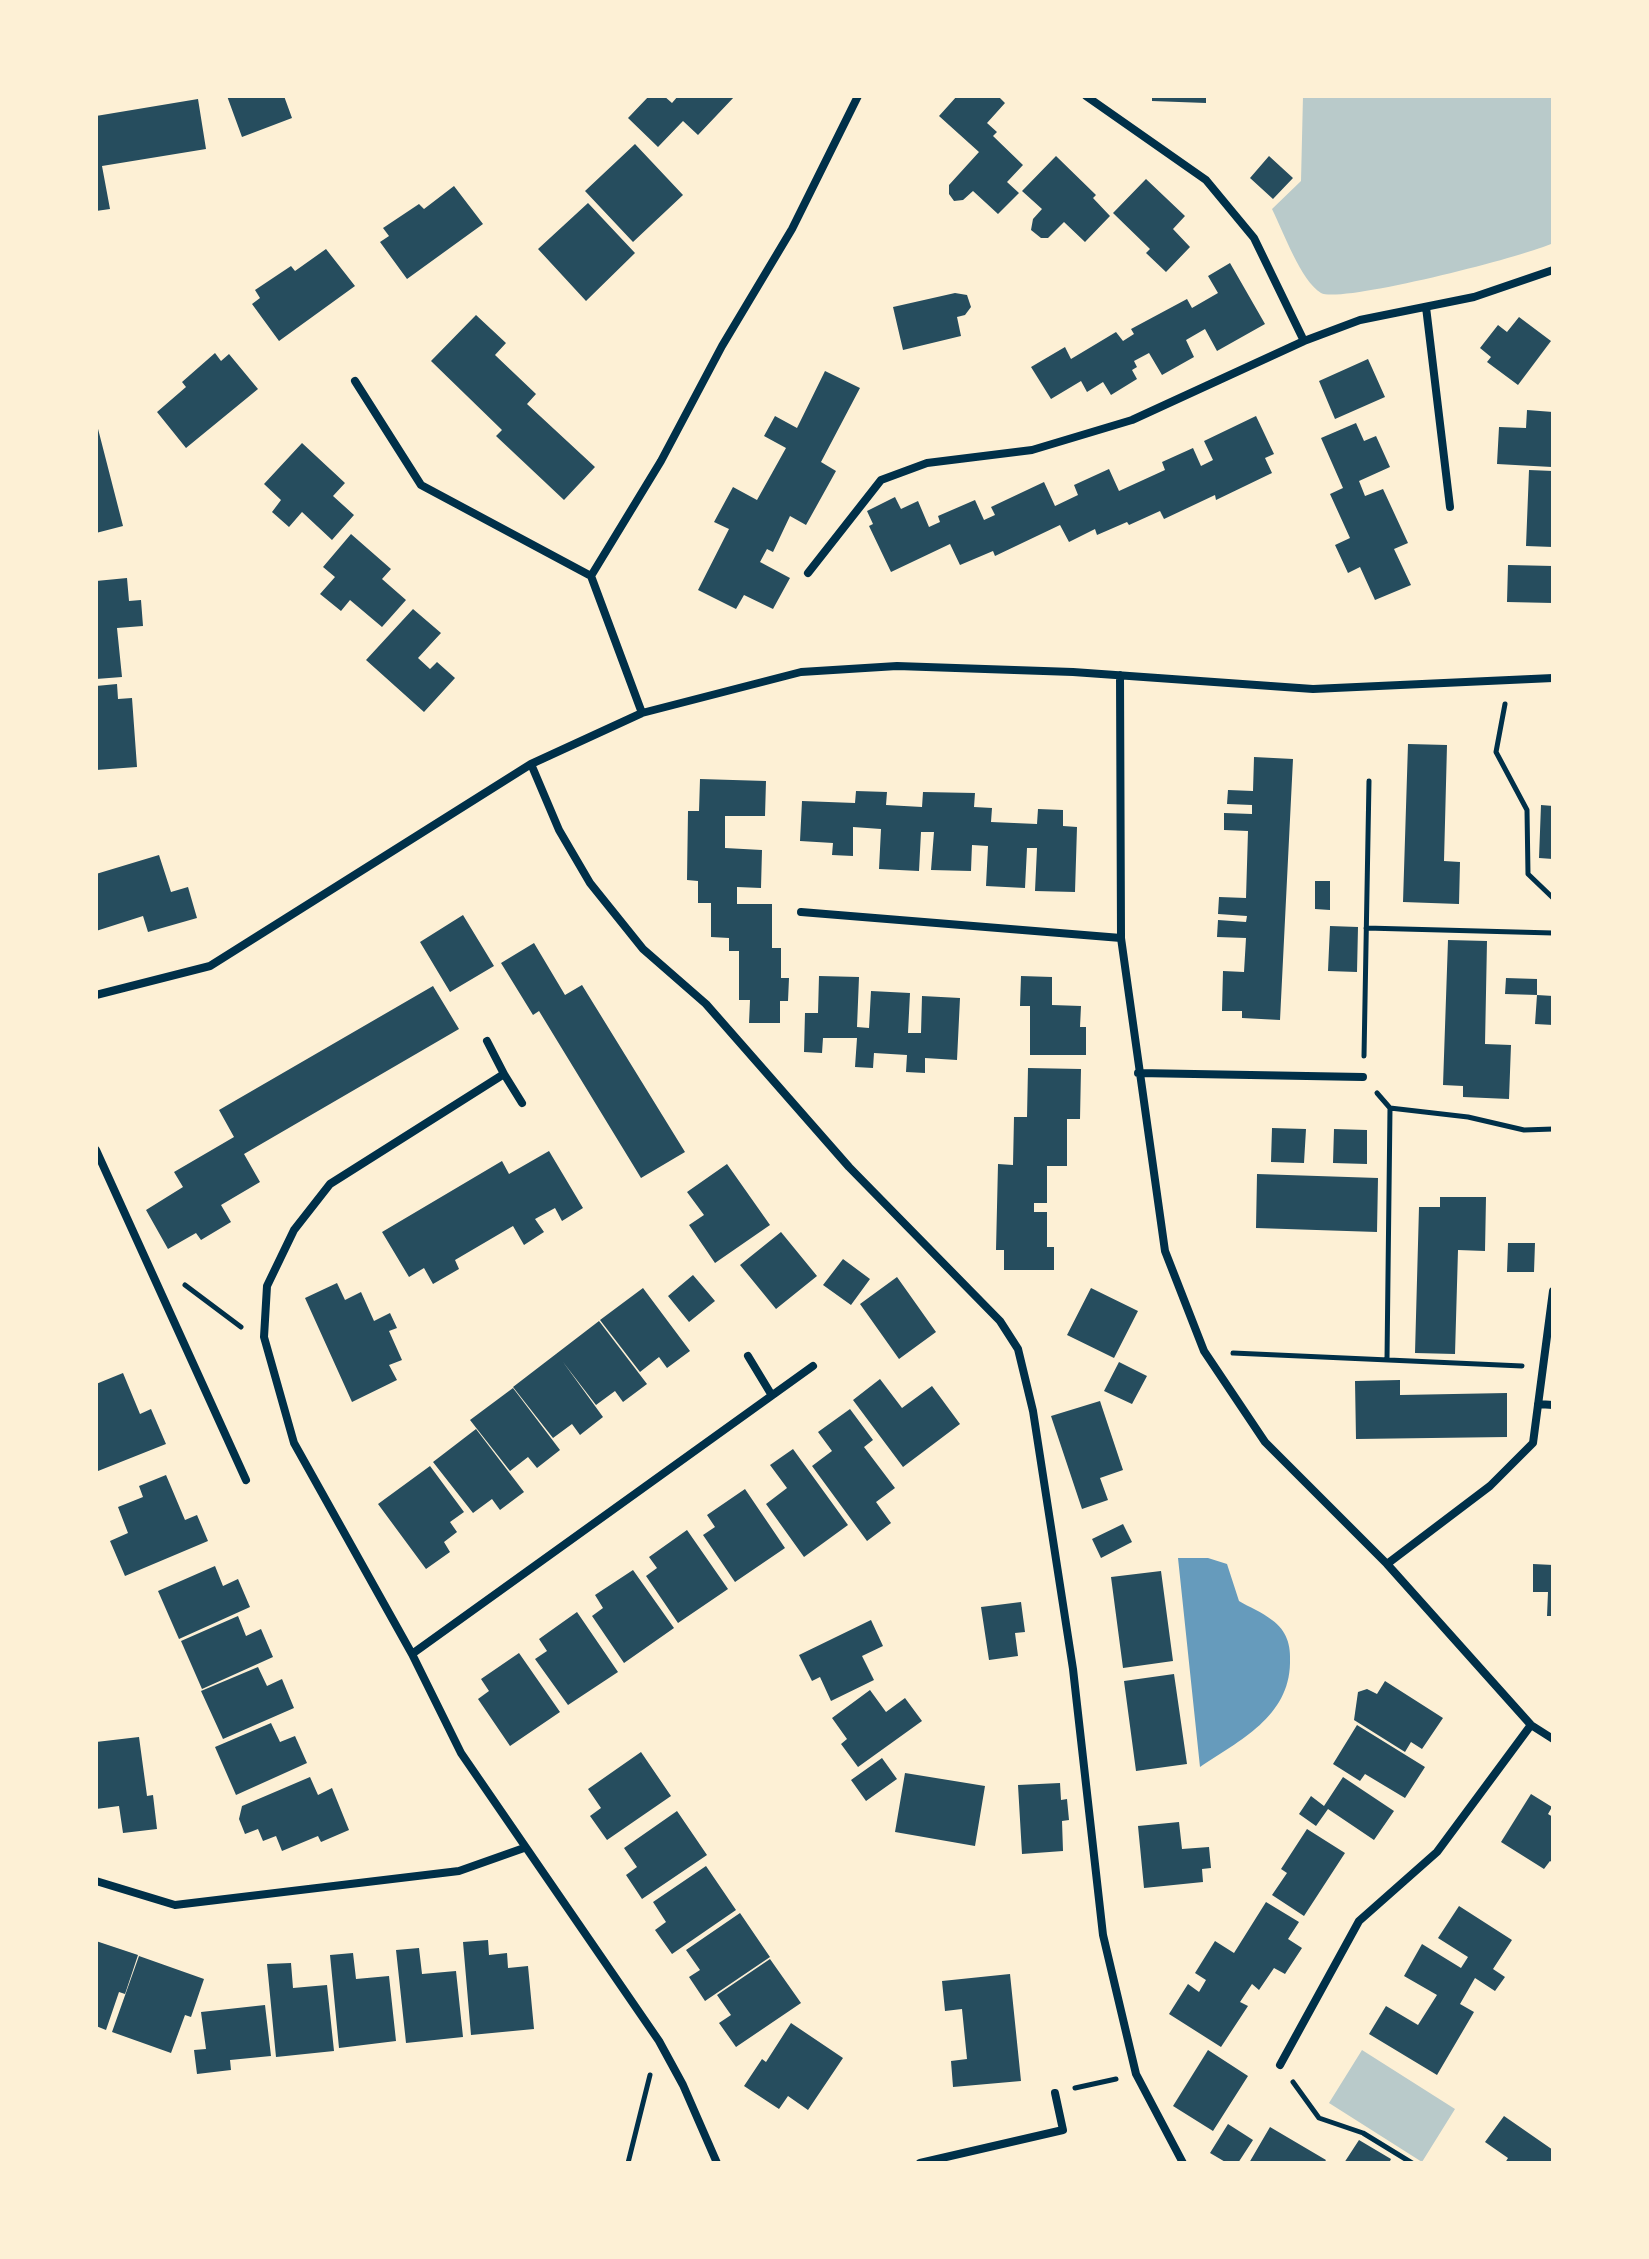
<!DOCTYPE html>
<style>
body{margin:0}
#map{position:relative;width:1649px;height:2259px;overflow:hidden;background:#fdf0d5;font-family:Montserrat,sans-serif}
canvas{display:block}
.frame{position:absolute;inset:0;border:98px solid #fdf0d5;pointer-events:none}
</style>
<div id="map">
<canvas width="1649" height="2259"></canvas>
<div class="frame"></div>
</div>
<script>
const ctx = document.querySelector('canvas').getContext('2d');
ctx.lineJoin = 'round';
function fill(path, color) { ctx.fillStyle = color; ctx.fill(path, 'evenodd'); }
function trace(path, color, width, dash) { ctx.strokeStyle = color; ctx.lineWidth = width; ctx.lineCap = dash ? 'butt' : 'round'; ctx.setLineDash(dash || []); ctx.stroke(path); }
fill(new Path2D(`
 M1303,96h250v147c-26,13 -213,61 -232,50 -20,-12 -38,-62 -49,-84l29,-28z
 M1362,2050l93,59 -33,53 -93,-59z`), '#b9caca');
fill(new Path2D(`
 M1178,1558h30l19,6 12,37c10,6 23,11 33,19 15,11 19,25 18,43 -1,54 -50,77 -90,104z`), '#669bbc');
fill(new Path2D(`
 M227,96h57l8,22 -50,19z
 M649,96h15l8,7 6,-7h57l-37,39 -15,-14 -25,26 -30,-29z
 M957,96h41l7,7 -18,20 10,9 -4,4 30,29 -16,17 12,11 -21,21 -25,-23 -10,9 -9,1 -5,-7v-9l30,-33 -40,-36z
 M1152,96h54v7l-54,-2z
 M198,99l8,50 -104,17 8,43 -14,2v-95z
 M635,144l48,51 -50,47 -48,-51z
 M1056,156l40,39 -3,3 17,18 -25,26 -21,-20 -16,16h-7l-10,-8 2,-11 9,-10 -20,-18z
 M1269,156l24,22 -20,21 -23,-21z
 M1146,179l39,37 -12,13 17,18 -24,25 -20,-19 4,-4 -37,-36z
 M454,186l29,38 -76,55 -27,-37 9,-6 -6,-8 36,-24 5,5z
 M588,203l47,50 -49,48 -48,-52z
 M326,249l29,37 -76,55 -27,-37 8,-6 -5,-8 36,-24 4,5z
 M1230,263l35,61 -48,27 -12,-22 -19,11 8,17 -32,18 -13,-22 -15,8 3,6 -5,3 5,9 -26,16 -8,-13 -16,10 -6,-11 -30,18 -20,-32 34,-20 6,12 45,-27 7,9 11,-7 -3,-5 56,-30 5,9 26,-15 -10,-17z
 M955,293l12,2 4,12 -6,8 -8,2 4,19 -58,14 -10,-43z
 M476,315l30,28 -11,12 41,39 -9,10 68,63 -31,33 -68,-64 6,-6 -71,-69z
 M1519,317l32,24 -33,44 -31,-23 4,-5 -11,-9 18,-23 9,7z
 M215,353l6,8 8,-7 29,35 -72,59 -29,-36 29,-25 -4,-5z
 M1368,359l17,38 -50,22 -16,-38z
 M825,371l35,17 -39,74 15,9 -30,54 -16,-9 -17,36 -6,-3 -7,13 30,16 -17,31 -29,-14 -8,14 -38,-19 31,-61 -15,-7 19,-35 24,13 29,-52 -22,-12 11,-20 22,12z
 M1527,410l26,2 -1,55 -55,-3 2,-37 27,1z
 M1256,416l18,38 -9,4 7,15 -56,27 -1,-5 -51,24 -4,-8 -31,14 -2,-3 -30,13 -2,-6 -26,13 -9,-17 -65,31 -2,-5 -33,14 -10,-21 -59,28 -22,-46 4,-2 -6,-13 28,-14 6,12 17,-8 11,26 11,-5 -2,-6 37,-16 9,20 11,-5 -4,-8 53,-25 11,24 23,-11 -4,-10 35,-16 10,22 46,-21 -3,-8 31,-14 8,18 12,-6 -9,-19z
 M96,421l27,105 -27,7z
 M1356,423l8,18 12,-5 14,31 -31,14 6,15 18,-7 25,54 -14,6 17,36 -36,15 -15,-33 -12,6 -13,-28 15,-7 -20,-44 13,-6 -22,-50z
 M302,443l43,40 -12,13 21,19 -22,25 -30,-28 -13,15 -17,-15 9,-12 -17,-16z
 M1529,470l24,1v76l-27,-1z
 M351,534l40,35 -9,10 24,21 -24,27 -32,-27 -9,11 -21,-17 15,-17 -12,-10z
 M1508,565l45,1v37l-46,-1z
 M127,578l2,23 12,-1 2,26 -26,2 5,49 -26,2v-98z
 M413,609l28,24 -23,25 12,11 7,-7 18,16 -31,34 -58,-52z
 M117,684l1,15 14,-1 5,69 -41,3v-84z
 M1408,744l39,1 -3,116 16,1 -1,42 -56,-2z
 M1254,757l39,2 -13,261 -38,-2v-7h-20l1,-40 21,1 2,-34 -29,-1 1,-17 28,2 1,-6 -29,-2 1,-17 27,1 2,-67 -24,-1v-17l28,1v-9l-25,-1 1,-14 25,1z
 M700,779l66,2 -1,35h-40v32l37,2 -1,38 -24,-1v17h35v44h9v30h8l-1,23h-8v22h-31l1,-23h-11v-49h-10v-13l-18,-1v-34h-13v-22l-11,-1 1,-69h11z
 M856,791l31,1 -1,13 36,2 1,-15 52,1 -1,14 18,1 -1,14 46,2 1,-15 25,1v16l14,1 -2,65 -40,-1 2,-43h-10l-2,40 -39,-2 2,-40 -16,-1 -1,26 -40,-1 3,-38h-13l-2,39 -40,-2 2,-40 -28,-2v29l-21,-1 1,-12 -33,-2 2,-40 53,2z
 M1541,805l12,1v53l-14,-1z
 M159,855l12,37 17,-5 9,31 -49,14 -5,-16 -47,15v-57z
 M1315,881h15v29l-15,-1z
 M463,915l31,51 -44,26 -30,-50z
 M1330,926l28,1 -1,45 -29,-1z
 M1448,940l39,1 -2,103 26,1 -2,54 -46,-2v-11l-20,-1z
 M534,943l31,52 17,-10 103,167 -44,26 -102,-167 -6,4 -32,-52z
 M819,976l40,1 -2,50 12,1 2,-37 39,2 -2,40h13l1,-37 38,2 -3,62 -32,-2v15l-19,-1 1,-17 -33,-2 -1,15 -18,-1 2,-29h-34l-1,15 -18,-1 1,-39h13z
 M1021,976l31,1v28l29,1 -1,21h6v28h-56v-49h-10z
 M1506,978l31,1v16l-32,-1z
 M433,986l26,43 -215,125 16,28 -39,23 10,17 -30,18 -5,-7 -28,16 -22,-39 37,-23 -9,-15 60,-35 -15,-27z
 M1537,995l16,1v29l-18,-1z
 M1028,1068l53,1 -1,50h-13v47h-20v37h-13v9h13v35h7v23h-50v-20h-8l2,-86 15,1 1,-48h13z
 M1272,1128l34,1 -2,34 -33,-1z
 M1334,1129l33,1v34l-34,-1z
 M549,1151l34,57 -21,13 -7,-13 -20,11 9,13 -20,13 -11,-19 -58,34 4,9 -26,15 -9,-16 -15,9 -27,-45 120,-71 7,13z
 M727,1164l43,61 -55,38 -26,-38 15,-10 -17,-23z
 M1257,1174l121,4 -1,54 -121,-4z
 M1440,1197h46l-1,54 -27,-1 -3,104 -40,-1 4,-146h21z
 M781,1232l36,44 -41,33 -36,-44z
 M1508,1243h27l-1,29h-27z
 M843,1259l27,20 -19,26 -28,-20z
 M693,1275l22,26 -26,21 -21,-26z
 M897,1277l39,55 -37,27 -39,-55z
 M337,1283l8,17 16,-8 13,29 16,-8 7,15 -8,3 13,29 -13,5 8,15 -45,22 -47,-104z
 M643,1288l47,63 -23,17 -8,-11 -19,15 -40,-52z
 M1091,1288l47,23 -24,47 -47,-23z
 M599,1321l48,63 -24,18 -8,-11 -19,14 -33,-43 40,55 -23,18 -8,-11 -19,14 -40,-51z
 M1119,1362l28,14 -15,28 -28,-13z
 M123,1373l17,41 11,-5 15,35 -68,27 -2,-87z
 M880,1379l22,29 30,-22 28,38 -57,43 -50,-67z
 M1400,1380v15l107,-2v44l-151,2 -1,-58z
 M513,1388l47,62 -23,18 -9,-11 -18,14 -40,-51z
 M1100,1401l23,69 -23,8 8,22 -26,9 -31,-93z
 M850,1409l23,31 -9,7 31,41 -19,14 15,21 -24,18 -55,-75 20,-15 -14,-19z
 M476,1429l48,63 -24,18 -8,-11 -19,14 -40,-51z
 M793,1449l55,76 -44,32 -38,-53 21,-16 -17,-23z
 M430,1466l34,46 -14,10 7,10 -13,10 6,10 -24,17 -48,-65z
 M166,1475l19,45 12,-5 11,26 -83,35 -15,-35 18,-8 -10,-26 25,-10 -4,-11z
 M745,1489l40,59 -50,34 -32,-47 12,-8 -8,-12z
 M1123,1524l9,18 -31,16 -9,-19z
 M687,1530l41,59 -50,34 -32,-47 11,-8 -8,-11z
 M1533,1564l20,1v51h-6l1,-24h-15z
 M215,1566l8,20 15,-7 12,28 -71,32 -21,-48z
 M633,1570l41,58 -50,35 -32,-47 11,-8 -8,-13z
 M1161,1571l12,90 -50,7 -12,-91z
 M1021,1602l4,30 -10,1 3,23 -29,4 -8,-53z
 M577,1612l41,60 -50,33 -33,-46 12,-8 -8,-12z
 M238,1616l8,20 15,-7 12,28 -71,32 -21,-48z
 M871,1620l12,26 -21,10 12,24 -43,21 -11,-24 -8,4 -13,-26z
 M519,1653l41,59 -50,34 -32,-47 11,-8 -8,-12z
 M258,1667l9,19 15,-7 12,29 -71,31 -22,-48z
 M1174,1674l13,90 -51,7 -12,-90z
 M1385,1681l58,37 -21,31 -11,-7 -6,10 -51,-32 4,-28 9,-3 10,5z
 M870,1690l16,22 19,-14 17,23 -64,46 -17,-23 6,-5 -15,-21z
 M271,1723l9,19 15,-6 12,27 -71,32 -21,-48z
 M1357,1725l68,42 -20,31 -40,-24 -5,7 -27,-17z
 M139,1737l8,59 6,-1 4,34 -34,4 -4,-27 -23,3v-67z
 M641,1752l30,44 -64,44 -17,-24 11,-8 -13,-19z
 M882,1758l15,21 -31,22 -15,-21z
 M905,1773l80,13 -10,60 -80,-14z
 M310,1777l8,18 14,-7 17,42 -28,12 -3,-6 -36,15 -6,-15 -13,5 -5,-12 -13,5 -6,-15 3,-13z
 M1343,1777l51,34 -20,29 -46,-31 -12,17 -17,-12 12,-18 13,10z
 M1060,1783l1,17 6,-1 2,21 -7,1 1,30 -41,3 -4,-69z
 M1531,1794l21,13 -4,7 5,3v46l-3,-2 -6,8 -43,-27z
 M677,1811l30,44 -65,44 -16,-24 11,-8 -13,-19z
 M1179,1822l3,27 27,-2 2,21 -9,1 1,13 -59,6 -6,-62z
 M1307,1829l38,24 -41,63 -32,-21 15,-22 -6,-4z
 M706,1866l30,44 -64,44 -17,-24 11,-8 -13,-20z
 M1266,1902l33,20 -11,17 14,9 -17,26 -11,-6 -15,22 -7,-6 -12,18 8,4 -27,41 -52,-33 19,-30 11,8 7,-12 -11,-7 20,-32 19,12z
 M1459,1906l53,34 -19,29 12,8 -10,14 -20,-13 -15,26 14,8 -37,63 -68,-41 17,-28 32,19 19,-30 -33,-19 18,-32 39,24 7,-11 -30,-19z
 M740,1913l30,44 -65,44 -16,-24 11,-7 -14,-20z
 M488,1940l1,15 18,-2 1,15 20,-2 6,63 -63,6 -8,-93z
 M96,1941l42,14 -13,39 -6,-2 -13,38 -10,-4z
 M419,1948l3,26 34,-3 7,66 -57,6 -10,-93z
 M353,1953l3,26 33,-3 7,65 -57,7 -9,-93z
 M139,1956l65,23 -13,38 -6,-2 -14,38 -59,-21z
 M770,1959l31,44 -65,44 -17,-24 12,-8 -14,-20z
 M291,1963l2,25 34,-3 7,66 -58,6 -9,-93z
 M1010,1974l11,107 -68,6 -2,-26 16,-2 -5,-50 -17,2 -3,-30z
 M265,2005l6,51 -41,4 1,10 -34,4 -3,-24 12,-1 -5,-37z
 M791,2023l52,35 -35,52 -20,-14 -9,13 -35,-23 18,-27 4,3z
 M1208,2050l40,26 -35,55 -40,-25z
 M1504,2116l49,34v13h-48l3,-5 -23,-16z
 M1228,2124l25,16 -15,23h-11l-17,-10z
 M1270,2127l56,33 -2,3h-75z
 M1359,2140l32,19 -2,4h-45z`), '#264d5e');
trace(new Path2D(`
 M1505,704l-9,48 31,58 1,64 25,24
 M1366,928l187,5
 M1364,1056l5,-275
 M1377,1093l13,15 78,9 56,13 29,-1
 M185,1285l56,42
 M1233,1353l289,13
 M1387,1359l3,-251
 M1293,2082l26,36 44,15 49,30
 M1075,2088l41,-9
 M628,2163l22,-88`), '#003049', 5);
trace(new Path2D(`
 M1086,96l120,84 48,58 50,103
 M1426,307l24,200
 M355,381l66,104 170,91
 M808,573l73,-93 46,-17 105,-13 100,-30 172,-79 56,-21 114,-23 79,-27
 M591,576l70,-115 61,-115 70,-117 66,-133
 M591,576l51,137
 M1120,675l1,263 44,313 39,100 61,91 122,122 144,161 22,14
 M531,764l28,66 31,53 53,66 63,55 143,163 151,154 18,28 15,62 40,258 30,266 33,139 47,89
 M801,912l320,26
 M96,995l114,-29 321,-202 111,-51 159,-41 96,-6 176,6 240,17 240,-11
 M487,1041l17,33 -174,110 -36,46 -27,56 -3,51 30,106 118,211 49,99 198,288 24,44 34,78
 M1138,1073l225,4
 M504,1074l18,29
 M96,1150l150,330
 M748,1356l23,38
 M1538,1404l15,1
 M1387,1564l103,-78 43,-43 20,-152
 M412,1654l401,-288
 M96,1881l79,24 284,-34 65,-23
 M1280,2065l79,-144 78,-69 94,-127
 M920,2163l143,-33 -8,-37`), '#003049', 8);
</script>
